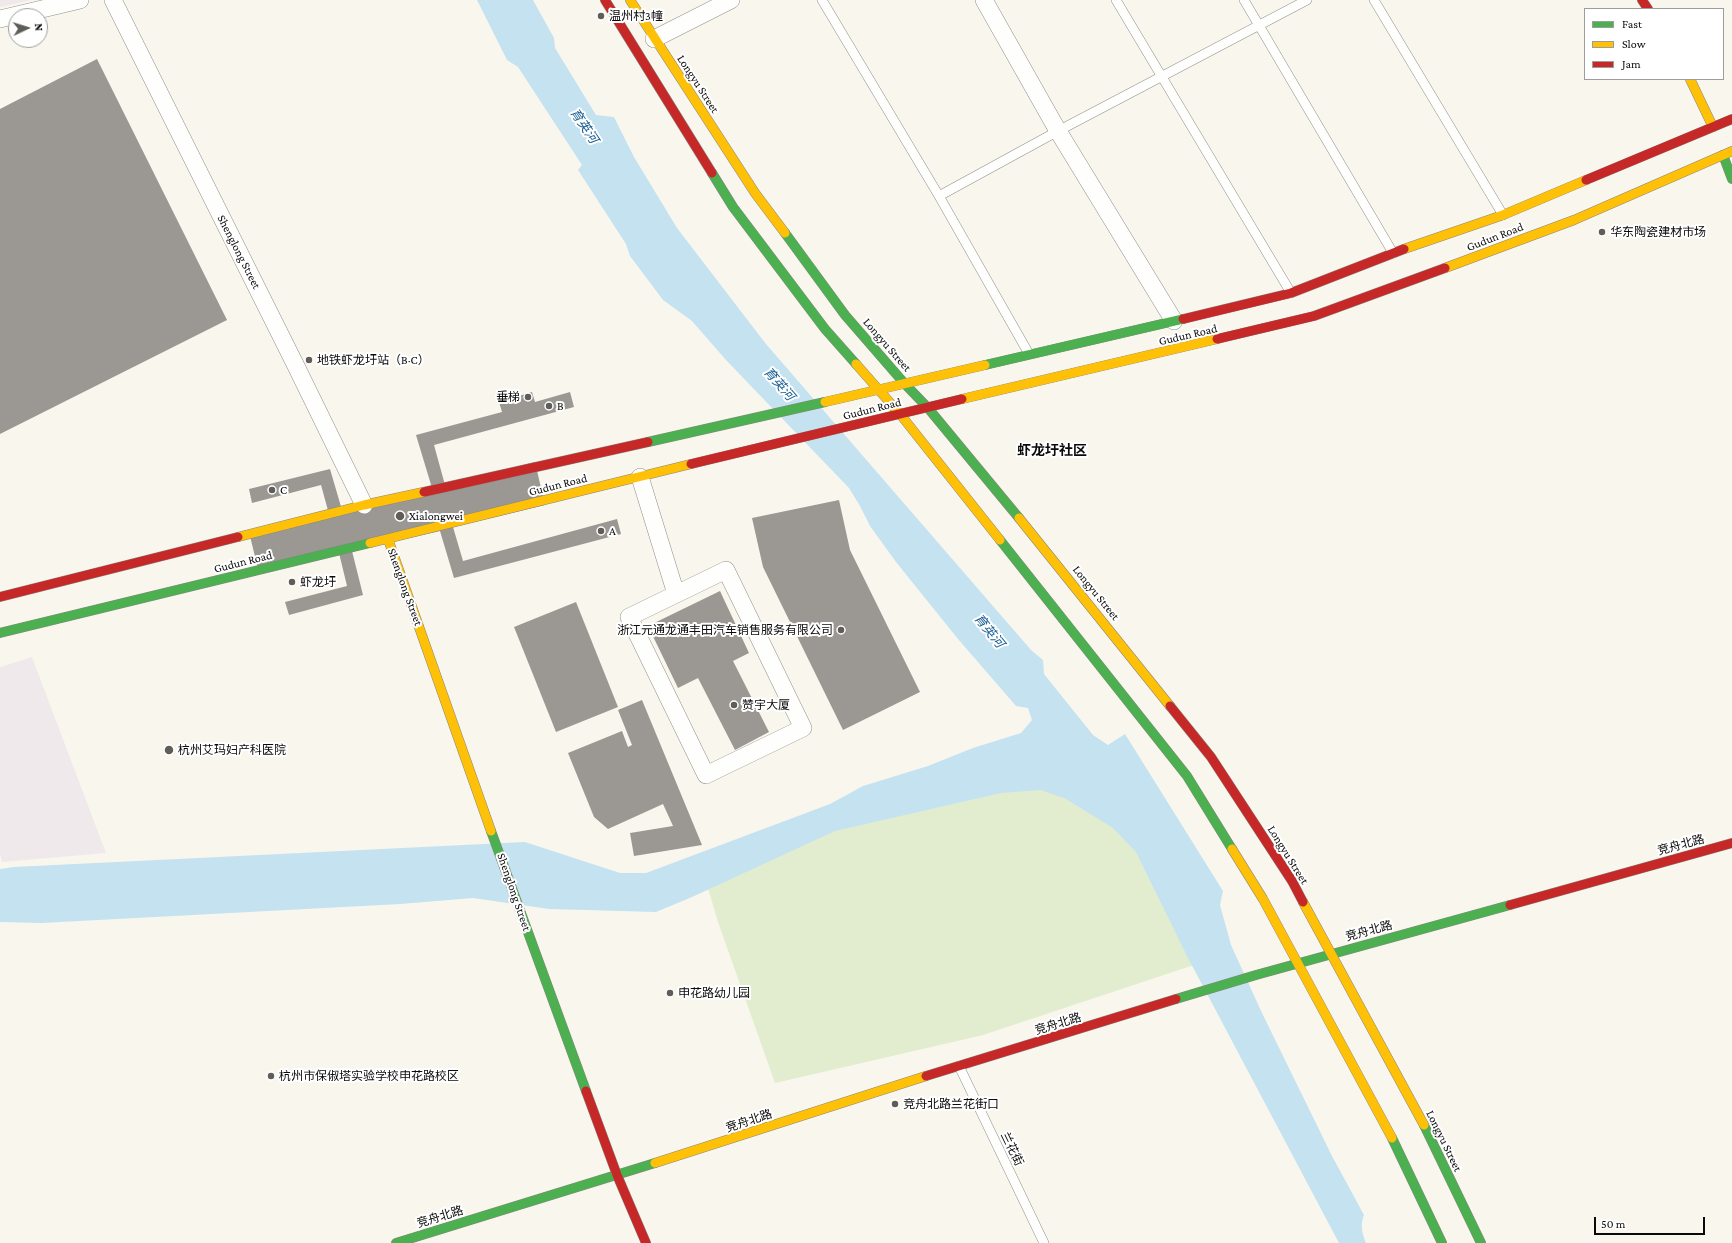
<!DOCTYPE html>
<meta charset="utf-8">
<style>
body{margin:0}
#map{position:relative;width:1732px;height:1243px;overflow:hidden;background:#f9f6ed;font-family:"Crimson Pro",serif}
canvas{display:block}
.legend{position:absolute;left:1584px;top:8px;width:140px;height:72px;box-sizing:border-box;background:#fff;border:1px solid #9d9d9d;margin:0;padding:5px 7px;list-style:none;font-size:12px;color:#0a0a0a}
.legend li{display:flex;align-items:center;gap:8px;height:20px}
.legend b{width:20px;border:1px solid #9d9d9d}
.north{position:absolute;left:8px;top:8px;width:40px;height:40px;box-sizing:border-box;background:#fff;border:1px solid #9d9d9d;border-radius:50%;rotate:86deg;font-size:11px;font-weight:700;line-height:16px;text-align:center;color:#0a0a0a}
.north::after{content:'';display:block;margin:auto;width:14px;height:18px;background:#5e5d59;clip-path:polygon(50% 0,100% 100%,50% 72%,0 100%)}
.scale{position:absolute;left:1594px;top:1217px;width:111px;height:18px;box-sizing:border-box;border:2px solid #0a0a0a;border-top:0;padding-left:5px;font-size:12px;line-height:14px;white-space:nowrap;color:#0a0a0a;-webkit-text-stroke:3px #fff;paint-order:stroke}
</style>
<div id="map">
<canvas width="1732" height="1243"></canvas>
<ul class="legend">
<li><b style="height:5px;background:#4caf50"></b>Fast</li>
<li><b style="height:5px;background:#ffc107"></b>Slow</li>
<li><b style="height:5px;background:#c62828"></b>Jam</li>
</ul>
<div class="north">N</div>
<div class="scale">50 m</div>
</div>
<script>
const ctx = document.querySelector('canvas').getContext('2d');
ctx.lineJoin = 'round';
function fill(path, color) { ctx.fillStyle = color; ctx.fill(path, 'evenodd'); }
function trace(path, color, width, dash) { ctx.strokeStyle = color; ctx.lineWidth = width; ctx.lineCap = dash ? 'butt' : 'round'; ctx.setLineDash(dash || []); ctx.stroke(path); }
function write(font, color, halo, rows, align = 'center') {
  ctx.font = font + ' "Crimson Pro","Noto Sans SC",serif'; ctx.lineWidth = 4; ctx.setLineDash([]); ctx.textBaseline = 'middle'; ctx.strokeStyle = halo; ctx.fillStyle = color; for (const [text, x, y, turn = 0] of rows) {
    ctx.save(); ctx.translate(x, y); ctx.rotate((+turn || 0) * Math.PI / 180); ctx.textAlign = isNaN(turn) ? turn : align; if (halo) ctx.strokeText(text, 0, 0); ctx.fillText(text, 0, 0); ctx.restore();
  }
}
fill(new Path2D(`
 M0,0h32l-32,7z
 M32,657l74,196 -104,9 -2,-8v-187z`), '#f0e9eb');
fill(new Path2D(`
 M1082,747l133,211 -232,77 -208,48 -57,-161 -16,-54z`), '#e1edce');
fill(new Path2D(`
 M477,0h56l21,38 1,10 41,67 18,2 20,40 43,71 89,116 265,306 12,10 1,14 49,61 15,10 17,-11 98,157 -3,14 11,40 31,68 70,143 32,59c-4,10 -2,18 2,28h-27l-151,-285 -52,-106 -23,-24 -47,-29 -25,-9 -40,3 -166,38 -143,66 -36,15 -107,-3 -76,-11 -73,6 -358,19 -42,-1v-53l14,-2 511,-25 95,31h26l184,-69 33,-18 65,-20 45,-18 48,-15 11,-13 -4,-12 -12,-2 -58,-67 -62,-77 -26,-36 -10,-20 -11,-18 -123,-128 -34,-39 -29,-21 -33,-44 -4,-12 -48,-74 4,-5 -64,-98 -11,-7z`), '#c5e2f1');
fill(new Path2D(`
 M97,59l130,261 -227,114v-325z
 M532,392l3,10 35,-10 4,15 -140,38 11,40 90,-23 10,43 -92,22 10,34 154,-42 4,15 -167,44 -14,-47 -88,20 11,44 -74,20 -4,-13 62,-16 -8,-33 -80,20 -10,-41 80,-18 -8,-29 -69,18 -3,-14 81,-20 12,41 90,-22 -16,-53 86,-23 -3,-10z
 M839,500l11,50 70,142 -77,38 -80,-163 -11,-49z
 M720,591l29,62 -16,8 36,71 -34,18 -37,-72 -20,10 -30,-62z
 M576,602l42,105 -62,25 -42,-105z
 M642,700l60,145 -68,11 -4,-23 43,-7 -10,-22 -55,25 -14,-12 -26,-64 54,-22 6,16 4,-2 -14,-35z`), '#9b9894');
const lane = new Path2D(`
 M822,0l117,196 90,158
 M1116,0l175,293
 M1244,0l149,253
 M1374,0l129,215
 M939,196l119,-65 249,-131
 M959,1066l85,177`);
const street = new Path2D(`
 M113,0l182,364 69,141
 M984,0l74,131 116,190
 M0,19l80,-19
 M654,39l77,-39
 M640,477l36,117
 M726,570l77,158 -97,47 -77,-158z`);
const fast = new Path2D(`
 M1723,155l9,24
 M712,173l21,34 92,122 31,35
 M785,233l60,82 59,68 24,25 91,110
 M985,365l198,-46
 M648,442l177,-40
 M1000,540l187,236 45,73
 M0,633l370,-90
 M491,831l95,260
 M1176,999l80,-24 254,-70
 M1424,1125l57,118
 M1392,1138l50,105
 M396,1243l259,-80`);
const slow = new Path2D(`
 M630,0l125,193 30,40
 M1690,79l23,48
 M1404,249l99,-34 83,-35
 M1445,268l129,-48 158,-69
 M856,364l44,50 100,126
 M962,399l255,-60
 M825,402l160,-37
 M1019,518l151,188
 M238,537l126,-32 60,-13
 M388,539l103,292
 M370,543l321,-79
 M1232,849l31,50 129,239
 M1303,902l121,223
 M655,1163l271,-87`);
const jam = new Path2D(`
 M605,0l107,173
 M1642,0l6,9
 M1586,180l146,-61
 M1183,319l108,-26 113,-44
 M1217,339l97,-23 131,-48
 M691,464l271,-65
 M424,492l224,-50
 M0,597l238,-60
 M1170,706l41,51 81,124 11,21
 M1510,905l222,-62
 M926,1076l250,-77
 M586,1091l31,84 29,68`);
trace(lane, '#92908c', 10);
trace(street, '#92908c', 18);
trace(fast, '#888783', 10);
trace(slow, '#888783', 10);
trace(jam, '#888783', 10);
trace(lane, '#fefefc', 9);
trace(street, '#fefefc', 17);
trace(fast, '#4caf50', 9);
trace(slow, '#ffc107', 9);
trace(jam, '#c62828', 9);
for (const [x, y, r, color] of [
 [601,16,4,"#5e5d59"],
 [1602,232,4,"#5e5d59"],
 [309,360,4,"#5e5d59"],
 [528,397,4,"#5e5d59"],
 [549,406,4,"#5e5d59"],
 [272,490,4,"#5e5d59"],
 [400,516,5,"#5e5d59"],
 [601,531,4,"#5e5d59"],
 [292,582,4,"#5e5d59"],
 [841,630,4,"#5e5d59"],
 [734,705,4,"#5e5d59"],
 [169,750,5,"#5e5d59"],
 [670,993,4,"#5e5d59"],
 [271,1076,4,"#5e5d59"],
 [895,1104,4,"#5e5d59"]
]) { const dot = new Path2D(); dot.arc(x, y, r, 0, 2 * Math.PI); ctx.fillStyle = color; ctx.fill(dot); trace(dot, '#fff', 1.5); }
write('12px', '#0a0a0a', '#fff', [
 ["温州村3幢",609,16],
 ["华东陶瓷建材市场",1610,232],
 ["地铁虾龙圩站（B·C）",317,360],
 ["垂梯",520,397,"right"],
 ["B",557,406],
 ["C",280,490],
 ["Xialongwei",409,516],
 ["A",609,531],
 ["虾龙圩",300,582],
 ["浙江元通龙通丰田汽车销售服务有限公司",833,630,"right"],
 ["赞宇大厦",742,705],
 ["杭州艾玛妇产科医院",178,750],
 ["申花路幼儿园",678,993],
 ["杭州市保俶塔实验学校申花路校区",279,1076],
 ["竞舟北路兰花街口",903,1104]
], 'left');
write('12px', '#0a0a0a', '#fff', [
 ["Longyu Street",698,84,57],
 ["Gudun Road",1495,237,-21],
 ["Shenglong Street",239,252,63],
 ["Gudun Road",1188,335,-13],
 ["Longyu Street",887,345,49],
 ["Gudun Road",872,409,-14],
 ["Gudun Road",558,485,-14],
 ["Gudun Road",243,562,-14],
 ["Shenglong Street",405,587,70],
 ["Longyu Street",1096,593,51],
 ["竞舟北路",1681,845,-15],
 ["Longyu Street",1288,855,58],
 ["Shenglong Street",514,892,71],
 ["竞舟北路",1369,931,-15],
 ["竞舟北路",1058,1024,-17],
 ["竞舟北路",749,1121,-18],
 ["Longyu Street",1444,1141,64],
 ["兰花街",1012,1149,64],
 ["竞舟北路",440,1217,-17]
]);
write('italic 13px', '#1a6095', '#fff', [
 ["育英河",584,126,56],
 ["育英河",779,384,49],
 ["育英河",989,631,51]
]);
write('bold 14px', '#0a0a0a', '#fff', [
 ["虾龙圩社区",1052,451]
]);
</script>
